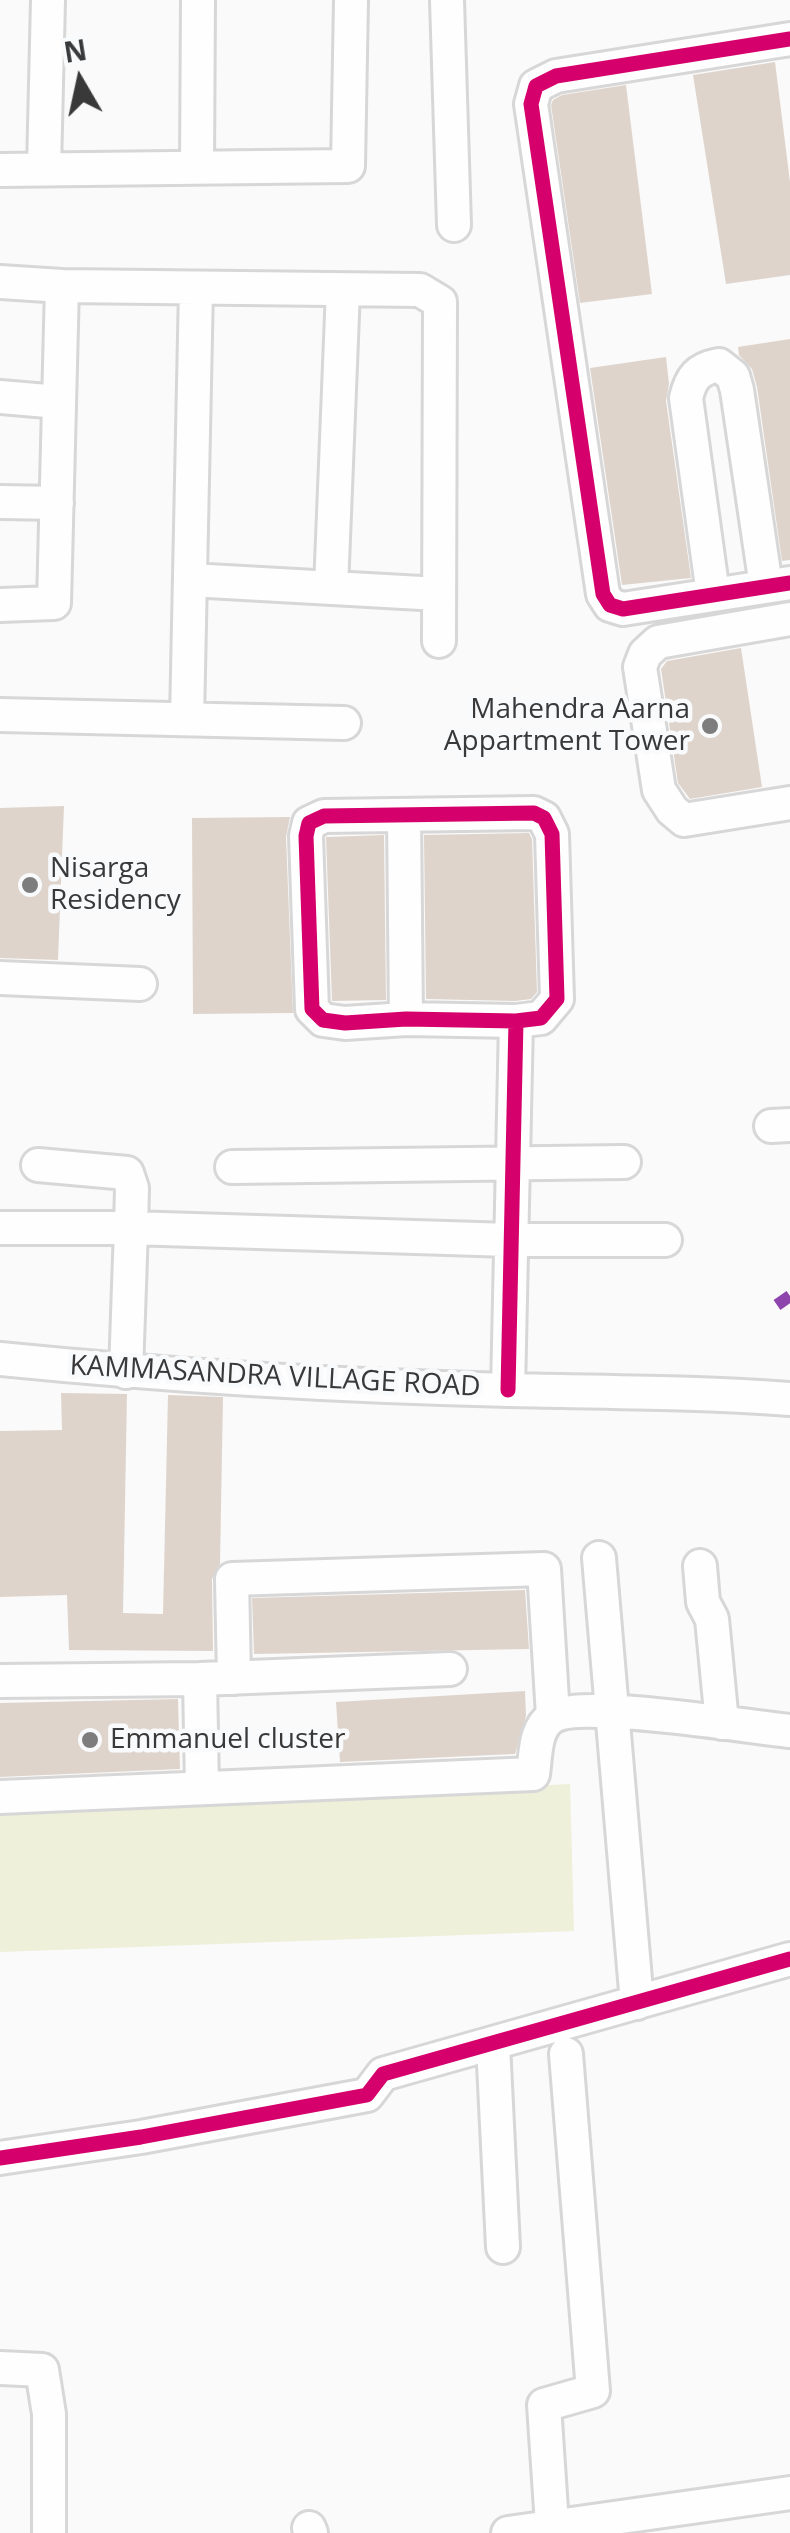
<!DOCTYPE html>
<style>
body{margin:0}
#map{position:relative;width:790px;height:2533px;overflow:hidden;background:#fafafa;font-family:"Open Sans",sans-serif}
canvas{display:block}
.north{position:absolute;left:30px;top:30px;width:100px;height:100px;-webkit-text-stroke:8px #f9fafb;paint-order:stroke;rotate:351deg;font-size:28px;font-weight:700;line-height:40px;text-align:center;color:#39393a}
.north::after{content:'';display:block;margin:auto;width:35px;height:45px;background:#39393a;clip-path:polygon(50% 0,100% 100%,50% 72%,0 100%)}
</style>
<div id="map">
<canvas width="790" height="2533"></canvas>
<div class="north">N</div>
</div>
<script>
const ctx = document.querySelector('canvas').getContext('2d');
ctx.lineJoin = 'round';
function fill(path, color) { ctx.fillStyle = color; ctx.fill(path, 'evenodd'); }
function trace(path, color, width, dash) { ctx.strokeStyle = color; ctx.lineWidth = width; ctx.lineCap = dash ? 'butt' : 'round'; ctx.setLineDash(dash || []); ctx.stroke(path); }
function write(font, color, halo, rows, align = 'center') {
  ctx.font = font + ' "Open Sans",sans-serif'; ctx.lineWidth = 9; ctx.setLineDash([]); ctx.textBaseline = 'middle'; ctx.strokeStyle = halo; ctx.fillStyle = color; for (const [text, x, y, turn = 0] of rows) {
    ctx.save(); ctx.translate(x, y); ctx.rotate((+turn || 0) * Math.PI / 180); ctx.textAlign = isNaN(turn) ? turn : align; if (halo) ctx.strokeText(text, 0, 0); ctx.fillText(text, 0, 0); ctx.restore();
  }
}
fill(new Path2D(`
 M570,1784l4,147 -574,21v-139z`), '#eef0d9');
fill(new Path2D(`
 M775,62l15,120v93l-64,9 -33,-209z
 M626,85l26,209 -72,9 -29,-198 2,-5 9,-5z
 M790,339v221l-8,1 -25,-174 -5,-18 -13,-14 -1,-8z
 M666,357l3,27 -3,17 25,177 -69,7 -32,-217z
 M741,648l21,139 -72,12 -12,-16 -17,-114 6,-8z
 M64,806l-6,154 -58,-2v-150z
 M290,817l-4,20 7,176 -100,1 -1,-196z
 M529,833l3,6 5,153 -6,7 -16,2 -89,-2 -2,-164z
 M384,835l2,165 -54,1 -6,-164z
 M61,1393l66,1 -4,219 40,1 5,-219 55,2 -3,167 -8,15 1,72 -144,-1 -2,-55 -67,2v-166l62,-1z
 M525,1590l4,59 -275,5 -2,-56z
 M525,1691l1,25 -11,38 -175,8 -4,-60z
 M178,1699l2,70 -180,8v-74z`), '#ded4cc');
const minor = new Path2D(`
 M447,0l7,225
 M790,39l-234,37 -20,10 -5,18 72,490 7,11 13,4 167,-26
 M197,167l1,-167
 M44,169l4,-169
 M0,170l348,-4 3,-166
 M0,282l62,4 358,4 20,12 -1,339
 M0,397l59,5
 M0,502l57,1
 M190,580l249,14
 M331,588l12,-298
 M713,594l-27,-196c5,-21 12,-29 33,-33l14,11 4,14 29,196
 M0,605l54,-2 8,-317
 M790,619l-132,23 -13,12 -5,13 19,123 13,20 12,10 106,-17
 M0,715l344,8
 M187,719l9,-431
 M404,815l2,204
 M0,978l140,6
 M771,1126l19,-1
 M232,1167l392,-5
 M0,1228h131l1,-40 -5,-15 -89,-8
 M0,1359c169,17 338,27 509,31 94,2 187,2 281,9
 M126,1372l5,-144 379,12h155
 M508,1390l8,-369 -110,-2 -61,4 -22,-3 -11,-11 -6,-173 3,-13 15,-7 210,-3 10,5 8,16 5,165 -16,19 -25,3
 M599,1558l38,445
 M700,1566l3,36 9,17 10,104
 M234,1678l-2,-99 312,-10 9,147
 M0,1681l200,-2
 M202,1788l-2,-109 250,-10
 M0,1797l533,-23c3,-19 1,-45 19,-57 29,-18 196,10 238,14
 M493,2044l10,203
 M0,2158l141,-21 226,-42 16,-21 407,-115
 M0,2368l42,2 7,44v119
 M552,2525l-8,-120 49,-14 -27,-337
 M309,2528l2,5
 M508,2533l282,-40`);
trace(minor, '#d7d7d7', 38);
trace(minor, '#fefefe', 32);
trace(new Path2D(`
 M777,1305l13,-9`), '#8e44ad', 12, [25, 12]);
trace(new Path2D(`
 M790,39l-234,37 -20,10 -5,18 72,490 7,11 13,4 167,-26
 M508,1390l8,-369 -110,-2 -61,4 -22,-3 -11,-11 -6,-173 3,-13 15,-7 210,-3 10,5 8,16 5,165 -16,19 -25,3
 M0,2158l141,-21 226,-42 16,-21 407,-115`), '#d6006c', 15);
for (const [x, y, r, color] of [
 [710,726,10,"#7d7d7d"],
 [30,885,10,"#7d7d7d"],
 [90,1740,10,"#7d7d7d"]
]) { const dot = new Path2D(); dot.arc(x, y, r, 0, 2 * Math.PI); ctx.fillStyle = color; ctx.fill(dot); trace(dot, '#f9fafb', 4); }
write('28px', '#39393a', '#f9fafb', [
 ["Mahendra Aarna",690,710,"right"],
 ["Appartment Tower",690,742,"right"],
 ["Nisarga",50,869],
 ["Residency",50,901],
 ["Emmanuel cluster",110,1740]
], 'left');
write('28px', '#39393a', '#f9fafb', [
 ["KAMMASANDRA VILLAGE ROAD",275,1377,3]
]);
</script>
